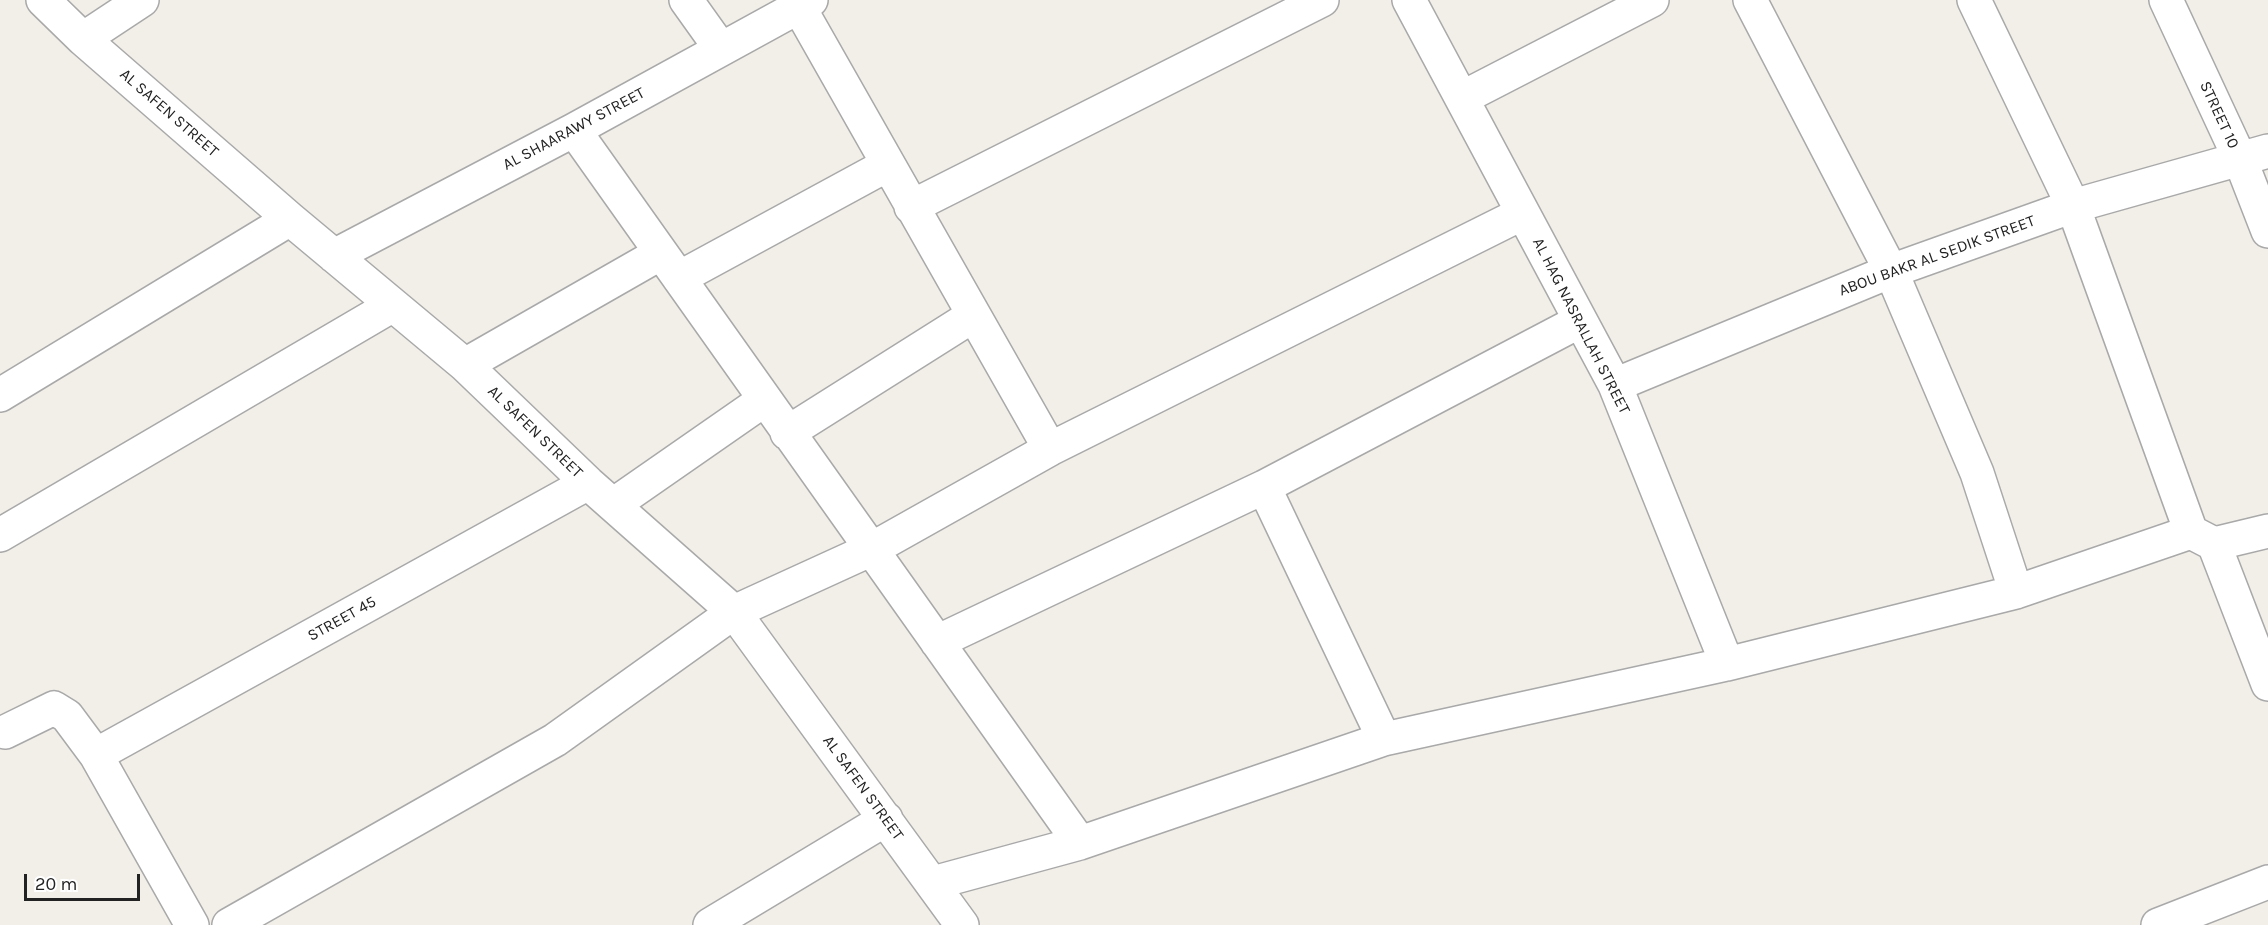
<!DOCTYPE html>
<style>
body{margin:0}
#map{position:relative;width:2268px;height:925px;overflow:hidden;background:#f2efe9;font-family:Karla,sans-serif}
canvas{display:block}
.scale{position:absolute;left:24px;top:874px;width:116px;height:27px;box-sizing:border-box;border:3px solid #222;border-top:0;padding-left:8px;font-size:18px;line-height:21px;white-space:nowrap;color:#222;-webkit-text-stroke:4px #fff;paint-order:stroke}
</style>
<div id="map">
<canvas width="2268" height="925"></canvas>
<div class="scale">20 m</div>
</div>
<script>
const ctx = document.querySelector('canvas').getContext('2d');
ctx.lineJoin = 'round';
function trace(path, color, width, dash) { ctx.strokeStyle = color; ctx.lineWidth = width; ctx.lineCap = dash ? 'butt' : 'round'; ctx.setLineDash(dash || []); ctx.stroke(path); }
function write(font, color, halo, rows, align = 'center') {
  ctx.font = font + ' Karla,sans-serif'; ctx.lineWidth = 4.5; ctx.setLineDash([]); ctx.textBaseline = 'middle'; ctx.strokeStyle = halo; ctx.fillStyle = color; for (const [text, x, y, turn = 0] of rows) {
    ctx.save(); ctx.translate(x, y); ctx.rotate((+turn || 0) * Math.PI / 180); ctx.textAlign = isNaN(turn) ? turn : align; if (halo) ctx.strokeText(text, 0, 0); ctx.fillText(text, 0, 0); ctx.restore();
  }
}
const minor = new Path2D(`
 M43,0l40,39 207,180 175,146 123,118 146,129 228,313
 M686,0l35,49
 M1409,0l206,385 112,279
 M1750,0l141,271 86,202 39,119
 M1974,0l99,206 118,326
 M2166,0l74,159 28,72
 M799,7l251,442
 M83,39l59,-39
 M1462,98l190,-98
 M574,130l506,713
 M911,207l411,-207
 M334,256l240,-126 237,-130
 M679,278l208,-113
 M465,365l196,-112
 M1615,385l276,-114 182,-65 195,-55
 M0,395l290,-176
 M787,433l187,-118
 M1264,487l120,252
 M613,505l151,-105
 M0,535l393,-230
 M2214,544l54,140
 M937,642l327,-155 316,-166
 M5,732l49,-24 13,8 29,39 96,170
 M96,755l492,-272
 M933,883l147,-40 304,-104 343,-75 289,-72 175,-60 23,12 54,-13
 M229,925l326,-185 179,-128 138,-63 178,-100 473,-236
 M710,925l176,-106
 M2158,925l110,-43`);
trace(minor, '#a9a9a9', 36);
trace(minor, '#fff', 33);
write('16px', '#222', '#fff', [
 ["AL SAFEN STREET",169,113,41],
 ["STREET 10",2219,115,65],
 ["AL SHAARAWY STREET",574,129,-28],
 ["ABOU BAKR AL SEDIK STREET",1937,256,-20],
 ["AL HAG NASRALLAH STREET",1581,326,63],
 ["AL SAFEN STREET",535,432,44],
 ["STREET 45",342,619,-29],
 ["AL SAFEN STREET",863,788,54]
]);
</script>
